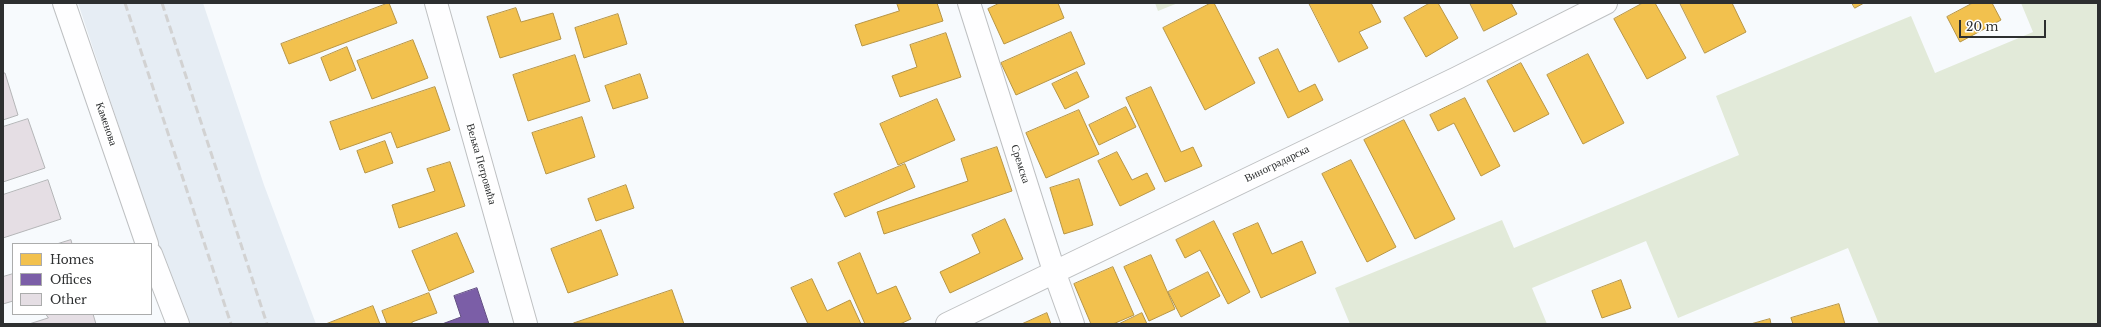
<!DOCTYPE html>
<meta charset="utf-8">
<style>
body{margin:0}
#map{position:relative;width:2101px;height:327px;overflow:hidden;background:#f7fafd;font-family:"Libre Baskerville",serif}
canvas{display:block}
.frame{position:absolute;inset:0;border:4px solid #2d2f30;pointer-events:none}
.legend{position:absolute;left:12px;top:243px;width:140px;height:72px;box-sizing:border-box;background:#fff;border:1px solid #abacac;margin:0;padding:5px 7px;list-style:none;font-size:12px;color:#2d2f30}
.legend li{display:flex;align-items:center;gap:8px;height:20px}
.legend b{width:20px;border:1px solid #abacac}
.scale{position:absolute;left:1959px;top:20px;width:87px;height:18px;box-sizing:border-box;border:2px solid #2d2f30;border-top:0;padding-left:5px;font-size:12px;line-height:14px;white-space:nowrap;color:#2d2f30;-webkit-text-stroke:3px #fff;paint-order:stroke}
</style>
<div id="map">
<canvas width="2101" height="327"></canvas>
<div class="frame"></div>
<ul class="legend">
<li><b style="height:11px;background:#f2c14e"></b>Homes</li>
<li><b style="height:11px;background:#7b5ea7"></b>Offices</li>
<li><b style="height:11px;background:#e5dee4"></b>Other</li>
</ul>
<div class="scale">20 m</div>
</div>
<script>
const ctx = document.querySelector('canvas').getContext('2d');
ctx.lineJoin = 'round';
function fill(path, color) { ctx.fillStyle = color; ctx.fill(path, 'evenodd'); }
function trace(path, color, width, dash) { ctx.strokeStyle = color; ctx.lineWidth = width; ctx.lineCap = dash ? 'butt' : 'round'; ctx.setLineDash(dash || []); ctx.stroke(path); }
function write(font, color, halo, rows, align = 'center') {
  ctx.font = font + ' "Libre Baskerville",serif'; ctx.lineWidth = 4; ctx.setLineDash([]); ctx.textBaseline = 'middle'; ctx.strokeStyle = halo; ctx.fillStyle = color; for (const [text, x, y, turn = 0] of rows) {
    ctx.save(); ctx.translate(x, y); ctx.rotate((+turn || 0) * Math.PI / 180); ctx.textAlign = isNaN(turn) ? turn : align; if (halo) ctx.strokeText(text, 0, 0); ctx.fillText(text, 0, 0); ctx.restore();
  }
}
fill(new Path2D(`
 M78,3h125l61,182 52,139h-126l-24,-56z`), '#e6edf4');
fill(new Path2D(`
 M1155,3h23l-20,8z
 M2021,3h77v321h-219l-31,-76 -170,70 -32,-77 -114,47 15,36h-197l-15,-36 167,-68 12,28 225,-93 -23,-59 195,-80 24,57 98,-41z`), '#e2ead9');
const homes = new Path2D(`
 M389,3l8,20 -108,41 -8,-20z
 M897,3h40l6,18 -81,25 -7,-21 44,-14z
 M1000,3h58l6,15 -60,26 -16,-35z
 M1211,3h3l41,80 -50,27 -42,-82z
 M1309,3h62l10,19 -22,10 9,16 -29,14z
 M1430,3h8l20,35 -32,19 -22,-39z
 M1470,3h41l6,11 -33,17z
 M1643,3h12l31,55 -39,21 -33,-60z
 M1680,3h52l14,29 -41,21z
 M1852,3h12l-9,5z
 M1973,3h19l9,17 -41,22 -13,-25z
 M516,8l5,14 32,-9 8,26 -61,19 -13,-41z
 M618,14l9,30 -43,14 -9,-30z
 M1071,32l14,32 -69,31 -15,-32z
 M946,33l15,44 -61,20 -8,-21 25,-9 -7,-22z
 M413,40l15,38 -56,21 -15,-38z
 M347,47l9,23 -26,11 -9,-23z
 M1278,49l21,43 16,-8 8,16 -35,18 -29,-60z
 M1588,54l36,69 -41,21 -36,-69z
 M575,55l15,46 -62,20 -15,-46z
 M1521,63l28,51 -35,18 -27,-51z
 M1077,72l12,25 -24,12 -13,-25z
 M640,74l8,24 -35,11 -8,-23z
 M435,87l15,43 -53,18 -6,-16 -51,18 -10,-28z
 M1151,87l30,65 12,-5 9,19 -37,16 -39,-84z
 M1465,98l35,68 -19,10 -27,-53 -16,8 -8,-16z
 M937,99l18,41 -57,25 -18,-41z
 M1126,107l10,20 -37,18 -10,-20z
 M1079,110l20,44 -53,24 -20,-45z
 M582,117l13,40 -49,17 -14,-41z
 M1404,120l51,99 -40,20 -51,-99z
 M385,141l8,22 -28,10 -8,-22z
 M997,147l15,44 -128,43 -7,-22 91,-31 -7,-22z
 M1117,152l15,28 15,-7 8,16 -35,17 -22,-45z
 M1351,160l45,87 -29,15 -45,-88z
 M450,162l15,44 -66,22 -7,-23 43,-14 -8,-22z
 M905,164l10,23 -70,30 -11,-23z
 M1079,179l14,46 -29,9 -14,-46z
 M626,185l8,23 -38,13 -8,-22z
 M1005,219l18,40 -73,34 -10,-21 40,-19 -8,-18z
 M1214,221l36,71 -22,12 -28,-54 -15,8 -9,-18z
 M1258,223l14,31 30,-13 14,32 -55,25 -28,-64z
 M601,230l17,45 -50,18 -17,-44z
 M457,233l17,39 -45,19 -17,-40z
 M860,253l17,41 19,-8 15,33 -11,5h-35l-27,-61z
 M1151,255l24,54 -26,12 -25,-54z
 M1113,267l21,48 -21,9h-22l-17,-40z
 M1208,272l12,24 -39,21 -13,-25z
 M812,279l15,32 23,-11 11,24h-53l-17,-36z
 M1621,280l10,28 -29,10 -10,-27z
 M672,290l12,34 -110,-1z
 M429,293l8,20 -25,9v2h-25l-5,-13z
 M1839,304l6,20h-52l-2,-6z
 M373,306l7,18h-54z
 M1047,313l4,11h-29z
 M1142,313l5,11h-28z
 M1770,319l1,5h-20z`);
fill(homes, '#f2c14e');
trace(homes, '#b79545', 1);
const offices = new Path2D(`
 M477,288l12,36h-47l19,-7 -7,-21z`);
fill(offices, '#7b5ea7');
trace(offices, '#645083', 1);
const building = new Path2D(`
 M3,73h2l13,42 -15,5z
 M28,119l17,49 -42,14v-55z
 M48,180l13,39 -58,19v-43z
 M71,240l1,4h-15z
 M13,274v27l-10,3v-27z
 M46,314h47l3,10h-67l19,-6z`);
fill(building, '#e5dee4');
trace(building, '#b4b5b7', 1);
const street = new Path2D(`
 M64,3l83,241
 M436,3l90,321
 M969,3l85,268 19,53
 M151,254l27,70
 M947,324l510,-246 149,-75`);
trace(street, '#bec0c2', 24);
trace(street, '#fefeff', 22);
trace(new Path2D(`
 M125,3l106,321
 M162,3l105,321`), '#d2d2d2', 3, [8, 4]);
write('11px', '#2d2f30', '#fff', [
 ["Каменова",106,124,71],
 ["Вељка Петровића",481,164,74],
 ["Сремска",1020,164,72],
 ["Виноградарска",1277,164,-26]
]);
</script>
